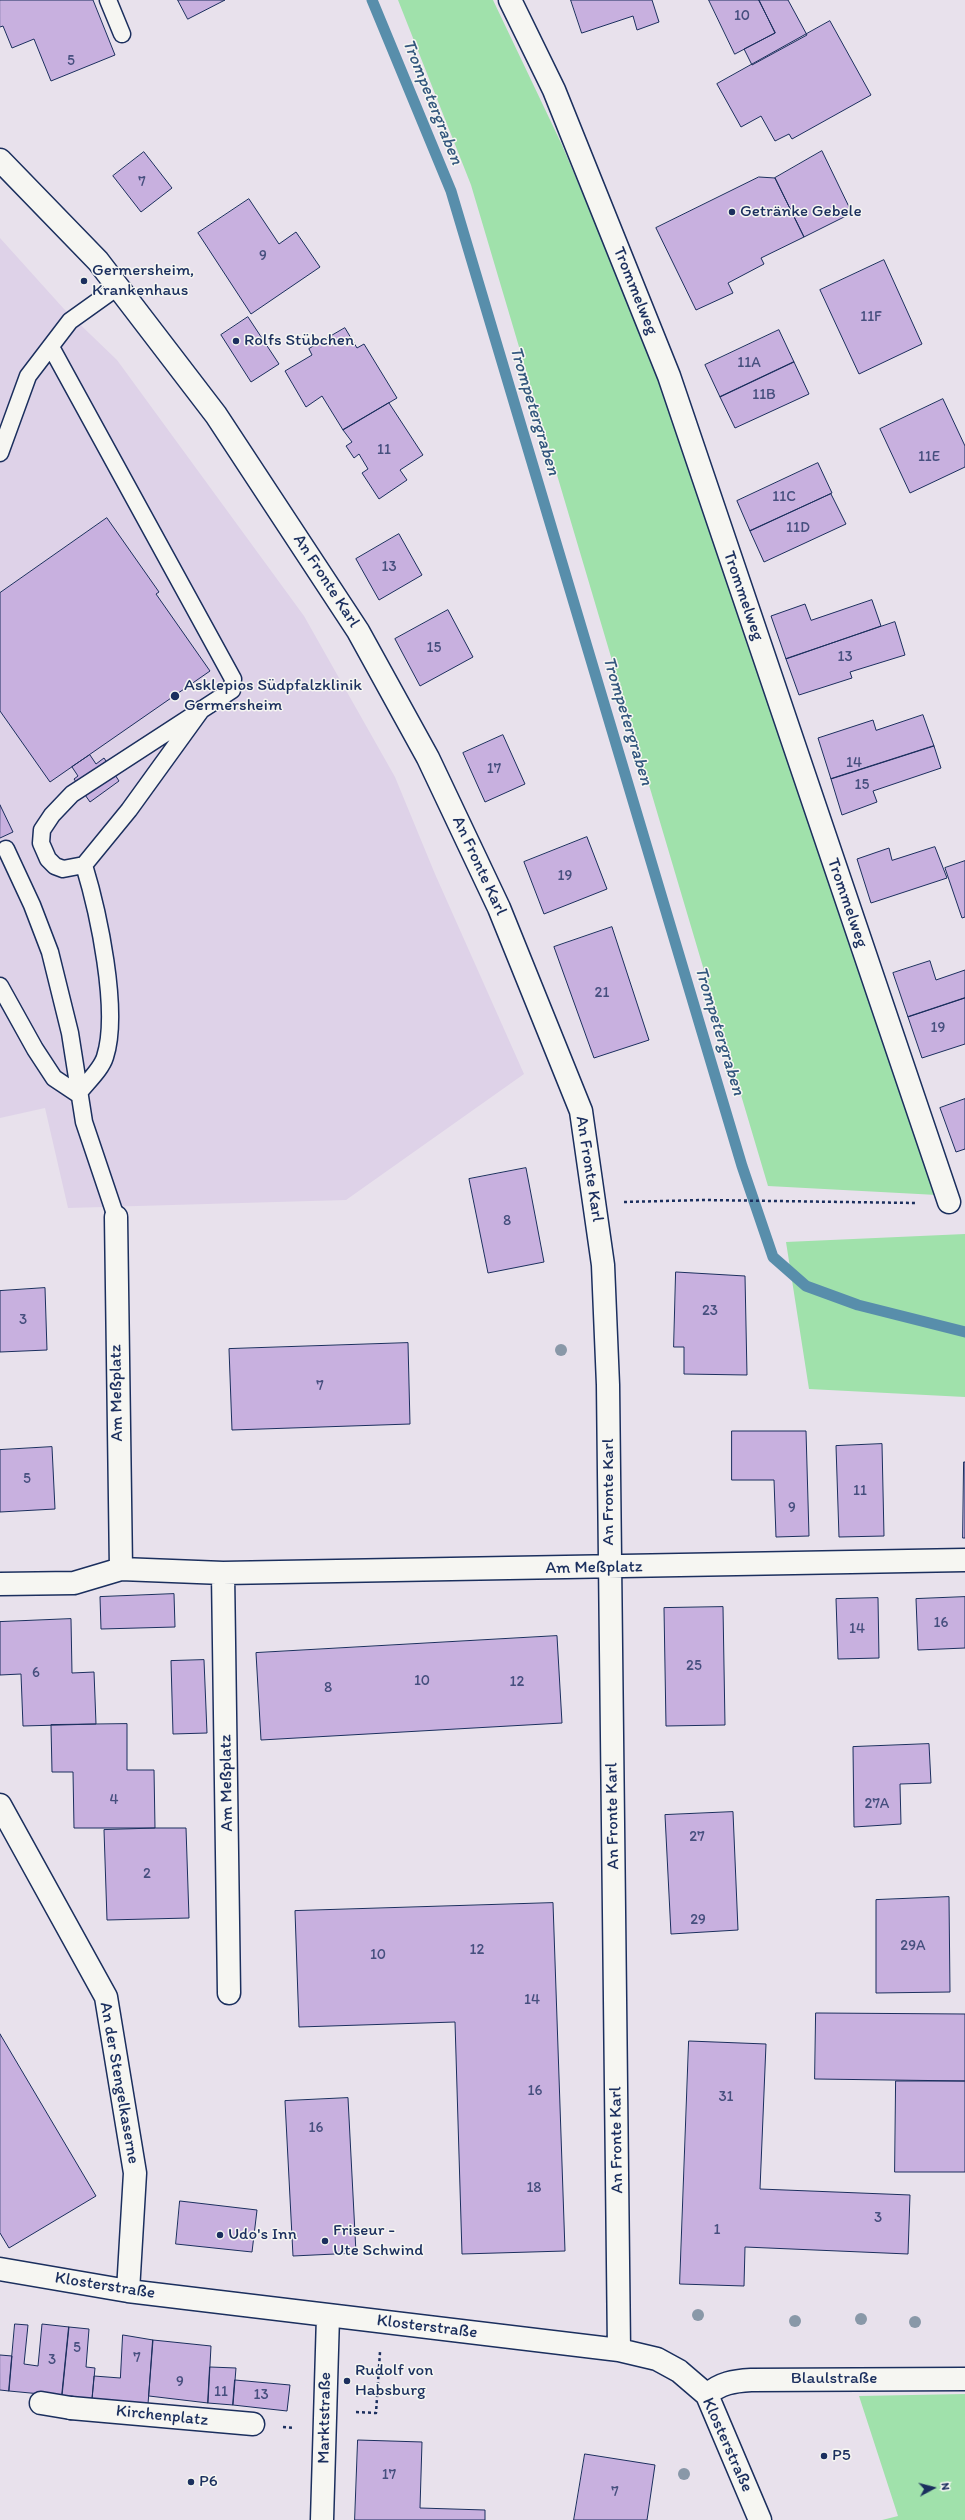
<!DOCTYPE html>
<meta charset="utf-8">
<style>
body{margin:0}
#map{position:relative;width:965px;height:2520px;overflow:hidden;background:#e8e1ec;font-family:Itim,sans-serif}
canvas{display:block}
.north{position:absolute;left:913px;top:2468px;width:40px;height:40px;-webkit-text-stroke:3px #f6f6f2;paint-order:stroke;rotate:83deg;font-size:11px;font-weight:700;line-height:16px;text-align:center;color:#1b2f5e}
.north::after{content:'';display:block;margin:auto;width:14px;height:18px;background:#1b2f5e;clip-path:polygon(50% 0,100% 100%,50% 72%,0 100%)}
</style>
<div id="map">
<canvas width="965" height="2520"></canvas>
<div class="north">N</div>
</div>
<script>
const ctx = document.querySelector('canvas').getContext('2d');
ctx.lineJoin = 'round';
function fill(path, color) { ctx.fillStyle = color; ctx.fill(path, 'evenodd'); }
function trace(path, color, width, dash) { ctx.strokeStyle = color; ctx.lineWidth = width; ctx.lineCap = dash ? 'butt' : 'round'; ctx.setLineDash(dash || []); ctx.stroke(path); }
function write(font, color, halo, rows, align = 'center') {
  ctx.font = font + ' Itim,sans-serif'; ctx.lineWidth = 3; ctx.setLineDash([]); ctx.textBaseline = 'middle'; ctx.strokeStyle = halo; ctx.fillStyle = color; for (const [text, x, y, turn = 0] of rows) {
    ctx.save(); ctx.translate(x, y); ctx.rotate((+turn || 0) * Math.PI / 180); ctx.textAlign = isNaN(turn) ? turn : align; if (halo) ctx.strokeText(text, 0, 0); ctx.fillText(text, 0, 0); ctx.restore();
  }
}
fill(new Path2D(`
 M0,238l64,71 53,51 187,256 91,161 40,97 89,200 -178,126 -278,8 -23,-100 -45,10z`), '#ded2e8');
fill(new Path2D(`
 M398,0h95l69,145 83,196 168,478 124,376 -169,-9 -297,-1001z
 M965,1234v163l-156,-8 -23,-147z
 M965,2394v126h-83l16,-4 -39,-120z`), '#a0e1ab');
trace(new Path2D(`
 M372,0l79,191 291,975 31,91 33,29 52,19 107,27`), '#588eab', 11);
const building = new Path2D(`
 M0,0h93l22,55 -64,26 -17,-42 -22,9 -9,-22 -3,1z
 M178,0h47l-37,19z
 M571,0h81l7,22 -22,8 -4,-14 -51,17z
 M709,0h50l16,33 -40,21z
 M759,0h29l19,35 -55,30 -8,-16 31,-16z
 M830,21l41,74 -79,44 -3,-5 -14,7 -14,-25 -20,11 -24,-43z
 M822,151l30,62 -48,24 -29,-59z
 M144,152l28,36 -31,24 -28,-36z
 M759,177l16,1 29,59 -43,21 3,6 -36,19 5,10 -37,17 -40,-82z
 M249,199l30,45 17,-12 24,35 -69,47 -53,-81z
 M884,260l38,84 -63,30 -39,-84z
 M248,317l31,47 -28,18 -30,-47z
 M345,328l12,20 7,-4 33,54 -54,32 -21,-34 -16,11 -21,-36 27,-16 -3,-6z
 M779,330l15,32 -74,35 -15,-32z
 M794,362l15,32 -74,34 -15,-31z
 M943,399l22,47v21l-55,26 -30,-64z
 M389,403l34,52 -23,15 7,10 -28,19 -17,-26 6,-4 -9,-15 -5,4 -8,-12 6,-4 -9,-12z
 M818,463l14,30 -82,38 -13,-30z
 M831,494l15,30 -82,38 -14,-31z
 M107,518l52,74 -3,2 54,77 -160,111 -50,-71v-118z
 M399,534l23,41 -43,25 -23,-41z
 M872,600l9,26 -95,33 -15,-43 34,-12 6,16z
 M448,610l25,47 -53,29 -25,-47z
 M895,622l10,33 -55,17 2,6 -53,17 -13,-36z
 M923,715l11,31 -103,33 -13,-41 55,-18 3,10z
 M503,735l22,49 -40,18 -22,-49z
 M934,746l7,22 -68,23 4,11 -35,13 -11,-36z
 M90,755l6,9 8,-6 15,23 -29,21 -16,-23 4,-3 -6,-9z
 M0,805l13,27 -13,6z
 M587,837l20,52 -63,25 -20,-52z
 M935,847l12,31 -76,25 -14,-44 32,-11 3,12z
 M965,861v56l-3,1 -17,-50z
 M612,927l37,113 -55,18 -40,-111z
 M930,961l6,19 29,-10v28l-57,19 -15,-44z
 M965,998v46l-43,14 -14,-41z
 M965,1099v50l-9,3 -16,-44z
 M526,1168l18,94 -56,11 -19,-94z
 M676,1272l69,4 2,99 -63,-1v-27h-10z
 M45,1288l2,62 -47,2v-61z
 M408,1343l2,81 -178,6 -3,-81z
 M732,1431h74l3,105 -33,1 -2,-57h-42z
 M882,1444l2,92 -45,1 -3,-91z
 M52,1447l3,62 -55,3v-62z
 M964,1462h1v76h-2z
 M174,1594l1,33 -74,2 -1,-32z
 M965,1597v51l-47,2 -2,-51z
 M878,1598l1,60 -41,1 -2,-60z
 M723,1607l2,118 -59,1 -2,-118z
 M71,1619l1,54 22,-1 2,52 -73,2 -2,-52 -21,1v-53z
 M557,1636l5,87 -301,17 -5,-87z
 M204,1660l3,73 -34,1 -2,-73z
 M127,1724v46h27l1,58h-81l-1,-56h-21l-1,-47z
 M929,1744l2,39 -31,1 1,40 -47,3 -1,-80z
 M733,1812l5,118 -67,4 -6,-119z
 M155,1828h31l3,90 -82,2 -3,-90z
 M949,1897l1,95 -74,1v-93z
 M553,1903l12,348 -103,3 -7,-232 -156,5 -4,-116z
 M816,2013l149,1v67l-150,-2z
 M0,2034l96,162 -87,52 -9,-15z
 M689,2041l77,3 -6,145 150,6 -2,59 -163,-7 -1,39 -64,-2z
 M896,2081h69v91h-70z
 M348,2098l8,155 -63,3 -8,-155z
 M180,2201l77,9 -5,42 -76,-8z
 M15,2324l13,1 -4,39 14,2 4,-42 27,3 -7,69 -53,-5z
 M69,2327l20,2 -3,38 9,1 -3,31 -30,-3z
 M123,2335l30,5 -5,64 -56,-5 2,-23 26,2z
 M153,2340l58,6 -3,57 -59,-7z
 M0,2355l12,1 -3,35 -9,-1z
 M210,2367l26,1 -3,37 -25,-2z
 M235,2380l55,5 -3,26 -54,-6z
 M358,2440l64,2 -2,66 65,2v10h-130z
 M585,2454l70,11 -8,55h-73z`);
fill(building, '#c8b0df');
trace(building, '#1b2f5e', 1);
const service = new Path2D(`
 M108,0l14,34
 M51,347l182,332 -1,11 -160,104 -20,21 -10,15 -1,13 7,16 7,7 8,3 21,-4 45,-55 73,-101
 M0,453l28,-77 42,-55 49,-35
 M6,849l26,56 18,47 20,81 14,89 32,95
 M0,986l35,63 19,29 24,16
 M78,1094c8,-11 23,-24 27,-37 15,-46 -7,-146 -21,-192`);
const pedestrian = new Path2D(`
 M41,2403l30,5`);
const minor = new Path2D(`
 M510,0l44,90 115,286 280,826
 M0,160l98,101 118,154 142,216 70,127 71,150 82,203 22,154 5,120 11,965
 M116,1217l5,352
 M223,1573l6,420
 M0,1584l74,-1 47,-14 102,4 742,-13
 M0,1805l106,192 29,176 -7,118
 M0,2269l128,22 491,59 38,9 22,12 28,24 53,125
 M707,2395c13,-12 27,-14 44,-15l214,-1
 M71,2408l182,16
 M322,2520l6,-204`);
trace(service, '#1b2f5e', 19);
trace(pedestrian, '#1b2f5e', 25);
trace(minor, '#1b2f5e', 25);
trace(new Path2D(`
 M624,1202l79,-2 214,3
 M356,2412l20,1 4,-61
 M283,2427l11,1`), '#1b2f5e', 2.5, [3, 3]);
trace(service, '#f6f6f2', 16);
trace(pedestrian, '#f6f6f2', 22);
trace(minor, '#f6f6f2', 22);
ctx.fillStyle = '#8998a8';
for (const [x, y] of [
 [561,1350],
 [698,2315],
 [861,2319],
 [795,2321],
 [915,2322],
 [684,2474]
]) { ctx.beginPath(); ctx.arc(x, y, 6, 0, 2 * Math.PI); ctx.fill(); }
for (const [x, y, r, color] of [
 [732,212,4,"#1b2f5e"],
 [84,281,4,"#1b2f5e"],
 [236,341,4,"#1b2f5e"],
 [175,696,5,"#1b2f5e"],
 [220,2235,4,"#1b2f5e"],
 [325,2241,4,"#1b2f5e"],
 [347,2381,4,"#1b2f5e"],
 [824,2456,4,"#1b2f5e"],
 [191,2482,4,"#1b2f5e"]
]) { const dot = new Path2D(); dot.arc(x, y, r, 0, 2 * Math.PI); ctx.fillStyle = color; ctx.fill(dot); trace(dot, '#f6f6f2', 1.5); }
write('15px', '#464f7e', null, [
 ["10",742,16],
 ["5",71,61],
 ["7",142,182],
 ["9",263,256],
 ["11F",871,317],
 ["11A",749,363],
 ["11B",764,395],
 ["11",384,450],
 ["11E",929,457],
 ["11C",784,497],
 ["11D",798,528],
 ["13",389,567],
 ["15",434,648],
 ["13",845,657],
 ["14",854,763],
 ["17",494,769],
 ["15",862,785],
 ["19",565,876],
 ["21",602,993],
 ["19",938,1028],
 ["8",507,1221],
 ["23",710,1311],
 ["3",23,1320],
 ["7",320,1386],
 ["5",27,1479],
 ["11",860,1491],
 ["9",792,1508],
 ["16",941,1623],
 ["14",857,1629],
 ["25",694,1666],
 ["6",36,1673],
 ["10",422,1681],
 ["12",517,1682],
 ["8",328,1688],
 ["4",114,1800],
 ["27A",877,1804],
 ["27",697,1837],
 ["2",147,1874],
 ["29",698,1920],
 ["29A",913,1946],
 ["12",477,1950],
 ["10",378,1955],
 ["14",532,2000],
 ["16",535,2091],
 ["31",726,2097],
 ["16",316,2128],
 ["18",534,2188],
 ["3",878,2218],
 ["1",717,2230],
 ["5",77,2348],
 ["7",137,2358],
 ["3",52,2360],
 ["9",180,2382],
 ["11",221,2392],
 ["13",261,2395],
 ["17",389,2475],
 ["7",615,2492]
]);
write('17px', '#1b2f5e', '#f6f6f2', [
 ["Getränke Gebele",740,212],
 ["Germersheim,",92,271],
 ["Krankenhaus",92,291],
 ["Rolfs Stübchen",244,341],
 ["Asklepios Südpfalzklinik",184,686],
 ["Germersheim",184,706],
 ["Friseur -",333,2231],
 ["Ute Schwind",333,2251],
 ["Udo's Inn",228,2235],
 ["Rudolf von",355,2371],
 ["Habsburg",355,2391],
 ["P5",832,2456],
 ["P6",199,2482]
], 'left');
write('17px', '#1b2f5e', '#f6f6f2', [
 ["Trommelweg",635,291,68],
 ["An Fronte Karl",326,581,57],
 ["Trommelweg",743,596,71],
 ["An Fronte Karl",479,866,65],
 ["Trommelweg",847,903,71],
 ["An Fronte Karl",589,1169,81],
 ["Am Meßplatz",117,1393,-91],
 ["An Fronte Karl",609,1492,-90],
 ["Am Meßplatz",594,1568,-1],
 ["Am Meßplatz",227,1783,-91],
 ["An Fronte Karl",613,1816,-91],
 ["An der Stengelkaserne",119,2083,80],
 ["An Fronte Karl",617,2140,-91],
 ["Klosterstraße",105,2286,9],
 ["Klosterstraße",427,2327,7],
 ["Blaulstraße",834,2379],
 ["Kirchenplatz",162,2416,6],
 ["Marktstraße",325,2418,-89],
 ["Klosterstraße",727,2445,66]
]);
write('italic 18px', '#34577e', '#f6f6f2', [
 ["Trompetergraben",432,102,68],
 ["Trompetergraben",534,411,73],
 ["Trompetergraben",627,721,73],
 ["Trompetergraben",719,1031,73]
]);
</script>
